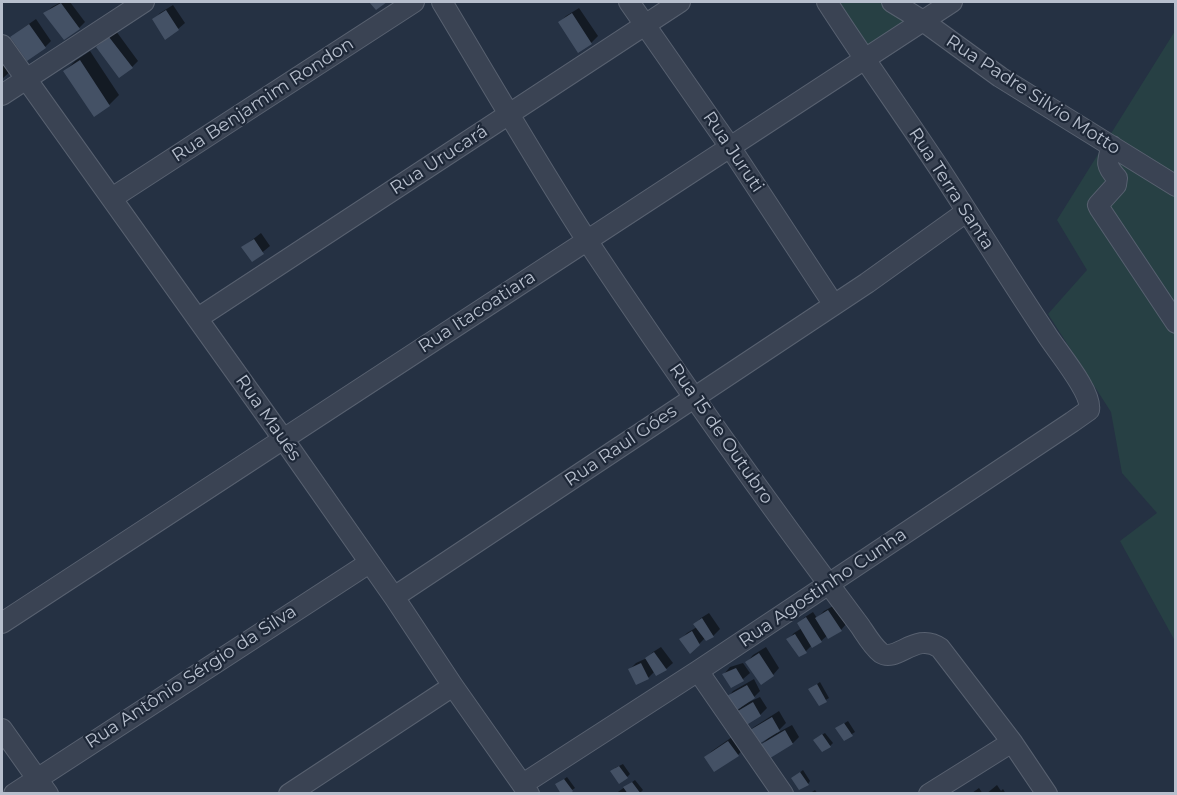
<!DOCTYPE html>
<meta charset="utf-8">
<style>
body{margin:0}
#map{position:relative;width:1177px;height:795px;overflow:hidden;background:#253143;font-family:Montserrat,sans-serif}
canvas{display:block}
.frame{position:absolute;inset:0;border:3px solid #b7bfcd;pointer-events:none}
</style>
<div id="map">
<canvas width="1177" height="795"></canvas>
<div class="frame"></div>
</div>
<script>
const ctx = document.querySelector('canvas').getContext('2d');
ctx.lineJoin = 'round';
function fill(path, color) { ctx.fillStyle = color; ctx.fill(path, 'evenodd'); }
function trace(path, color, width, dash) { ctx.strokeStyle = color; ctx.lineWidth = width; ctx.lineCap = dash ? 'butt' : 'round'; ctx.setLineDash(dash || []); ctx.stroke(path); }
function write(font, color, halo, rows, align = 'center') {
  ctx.font = font + ' Montserrat,sans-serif'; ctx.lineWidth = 4.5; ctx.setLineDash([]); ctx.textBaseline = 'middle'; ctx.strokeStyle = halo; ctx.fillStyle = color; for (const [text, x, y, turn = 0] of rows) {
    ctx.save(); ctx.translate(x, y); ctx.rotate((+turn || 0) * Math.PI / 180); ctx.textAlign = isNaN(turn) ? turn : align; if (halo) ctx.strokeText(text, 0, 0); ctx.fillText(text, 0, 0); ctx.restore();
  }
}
fill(new Path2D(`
 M827,2h63l30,19 -57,37z
 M1175,31v610l-55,-100 37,-28 -35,-40 -11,-61 -63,-98 39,-44 -30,-50z`), '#274044');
fill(new Path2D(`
 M61,2h9l15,20 -6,6 -34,-15 7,-6z
 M173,5l12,18 -7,6 -24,-9 6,-7z
 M579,8l19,28 -7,7 -13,8 -18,-29 6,-6z
 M36,19l15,22 -6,6 -33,-10 7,-6z
 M116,31l22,30 -6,6 -34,-20z
 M2,45l14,21 -14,13z
 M90,51l29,44 -10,10 -44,-34 10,-10z
 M261,233l9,13 -17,14 -10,-13z
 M835,605l12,18 -6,7 -13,5 -7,6 -9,4 -6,6 -7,4 -11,-15 6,-7 8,-5 -3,-5 6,-6 8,-5 4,6 7,-7z
 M709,613l11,16 -7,7 -7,4 -1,-2 -6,6 -18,-5 6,-6 10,-6 -2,-3 6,-6z
 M661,647l12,16 -7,6 -10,5 -1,-3 -6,6 -12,6 -7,-14 6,-6 11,-5 6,-6z
 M766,647l13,21 -6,7 -26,-13 6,-7z
 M743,663l7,10 -7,6 -11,7 -8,-12 6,-7z
 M754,679l6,12 -11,11 11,-5 7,11 -7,7h-27l9,-9 -15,-8 6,-7z
 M820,682l9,16 -10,6 -9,-15z
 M779,711l7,12 -9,9v1l15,-8 7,12 -6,6 -26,15 -7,-12 9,-9 -22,-4 7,-6z
 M848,721l7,11 -11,7 -4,-13z
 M825,733l8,10 -3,3 -12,-9z
 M735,735l9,13 -6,7 -32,2 6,-6z
 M623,764l7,10 -3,3 -12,-9z
 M803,770l7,11 -2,3 -15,-6z
 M567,777l8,11 -3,2 -12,-8z
 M635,780l8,10 -4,4h-24z
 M997,785l4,6 2,-2 3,5h-20z
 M979,788l4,6h-12l1,-1z
 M815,790l3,4h-9z`), '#0007');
fill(new Path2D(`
 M369,2h18l-11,8z
 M61,3l19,26 -16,11 -21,-27z
 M166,10l13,20 -14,10 -13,-21z
 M572,13l20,31 -14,9 -20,-31z
 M29,24l17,24 -19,13 -17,-24z
 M109,37l24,31 -14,10 -23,-31z
 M80,60l30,46 -16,11 -31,-46z
 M254,239l10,15 -12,8 -11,-15z
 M828,610l14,21 -14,8 -13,-21z
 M806,617l16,25 -10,6 -15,-25z
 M702,618l12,19 -8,4 -13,-17z
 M692,631l8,14 -10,9 -11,-15z
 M795,634l12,19 -8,4 -13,-18z
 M654,652l13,18 -11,6 -11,-18z
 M759,653l15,23 -13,9 -16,-23z
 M641,663l8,16 -13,6 -8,-16z
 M736,668l8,13 -13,7 -9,-14z
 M817,684l10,18 -8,4 -11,-17z
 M747,685l8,13 -21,14 -9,-15z
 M753,702l8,14 -21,13 -9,-14z
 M772,717l8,14 -26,16 -9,-14z
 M844,723l9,13 -9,5 -9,-13z
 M785,730l8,14 -26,16 -9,-14z
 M822,734l9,13 -9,5 -9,-12z
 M728,741l11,15 -25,16 -10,-15z
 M619,766l9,12 -9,6 -9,-13z
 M800,772l9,13 -10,5 -8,-12z
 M564,779l9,12 -3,3h-9l-6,-10z
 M632,782l9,12h-13l-5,-7z`), '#445165');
const minor = new Path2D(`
 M442,2c48,80 95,161 146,240 87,131 178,259 272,384 6,9 13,21 21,27 16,10 35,-22 59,-5l72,94 35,52
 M629,2l101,145 104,158
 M892,2l31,19 77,56 176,109
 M2,45l282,395 110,157 59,89 76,108
 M2,95l142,-93
 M1112,146c-5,16 -7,19 5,32l-1,7 -18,20 2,4 76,114
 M112,198l302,-196
 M198,318l482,-316
 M394,597l473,-314 99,-71
 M2,623l950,-621
 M698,671l85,123
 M2,729l46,65
 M523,784l175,-113 374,-249 17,-12c4,-18 -34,-61 -44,-78 -36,-54 -71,-110 -106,-164 -37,-56 -76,-110 -112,-166
 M14,794l355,-231
 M289,794l164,-108
 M929,794l83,-52`);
trace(minor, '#586170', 22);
trace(minor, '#3a4353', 20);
write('18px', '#b7bfcd', '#1e2838', [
 ["Rua Padre Silvio Motto",1033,95,33],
 ["Rua Benjamim Rondon",263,100,-33],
 ["Rua Juruti",733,152,56],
 ["Rua Urucará",439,160,-33],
 ["Rua Terra Santa",951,189,57],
 ["Rua Itacoatiara",477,312,-33],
 ["Rua Maués",268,418,55],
 ["Rua 15 de Outubro",721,434,55],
 ["Rua Raul Góes",621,446,-34],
 ["Rua Agostinho Cunha",823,588,-34],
 ["Rua Antônio Sérgio da Silva",191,677,-33]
]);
</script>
